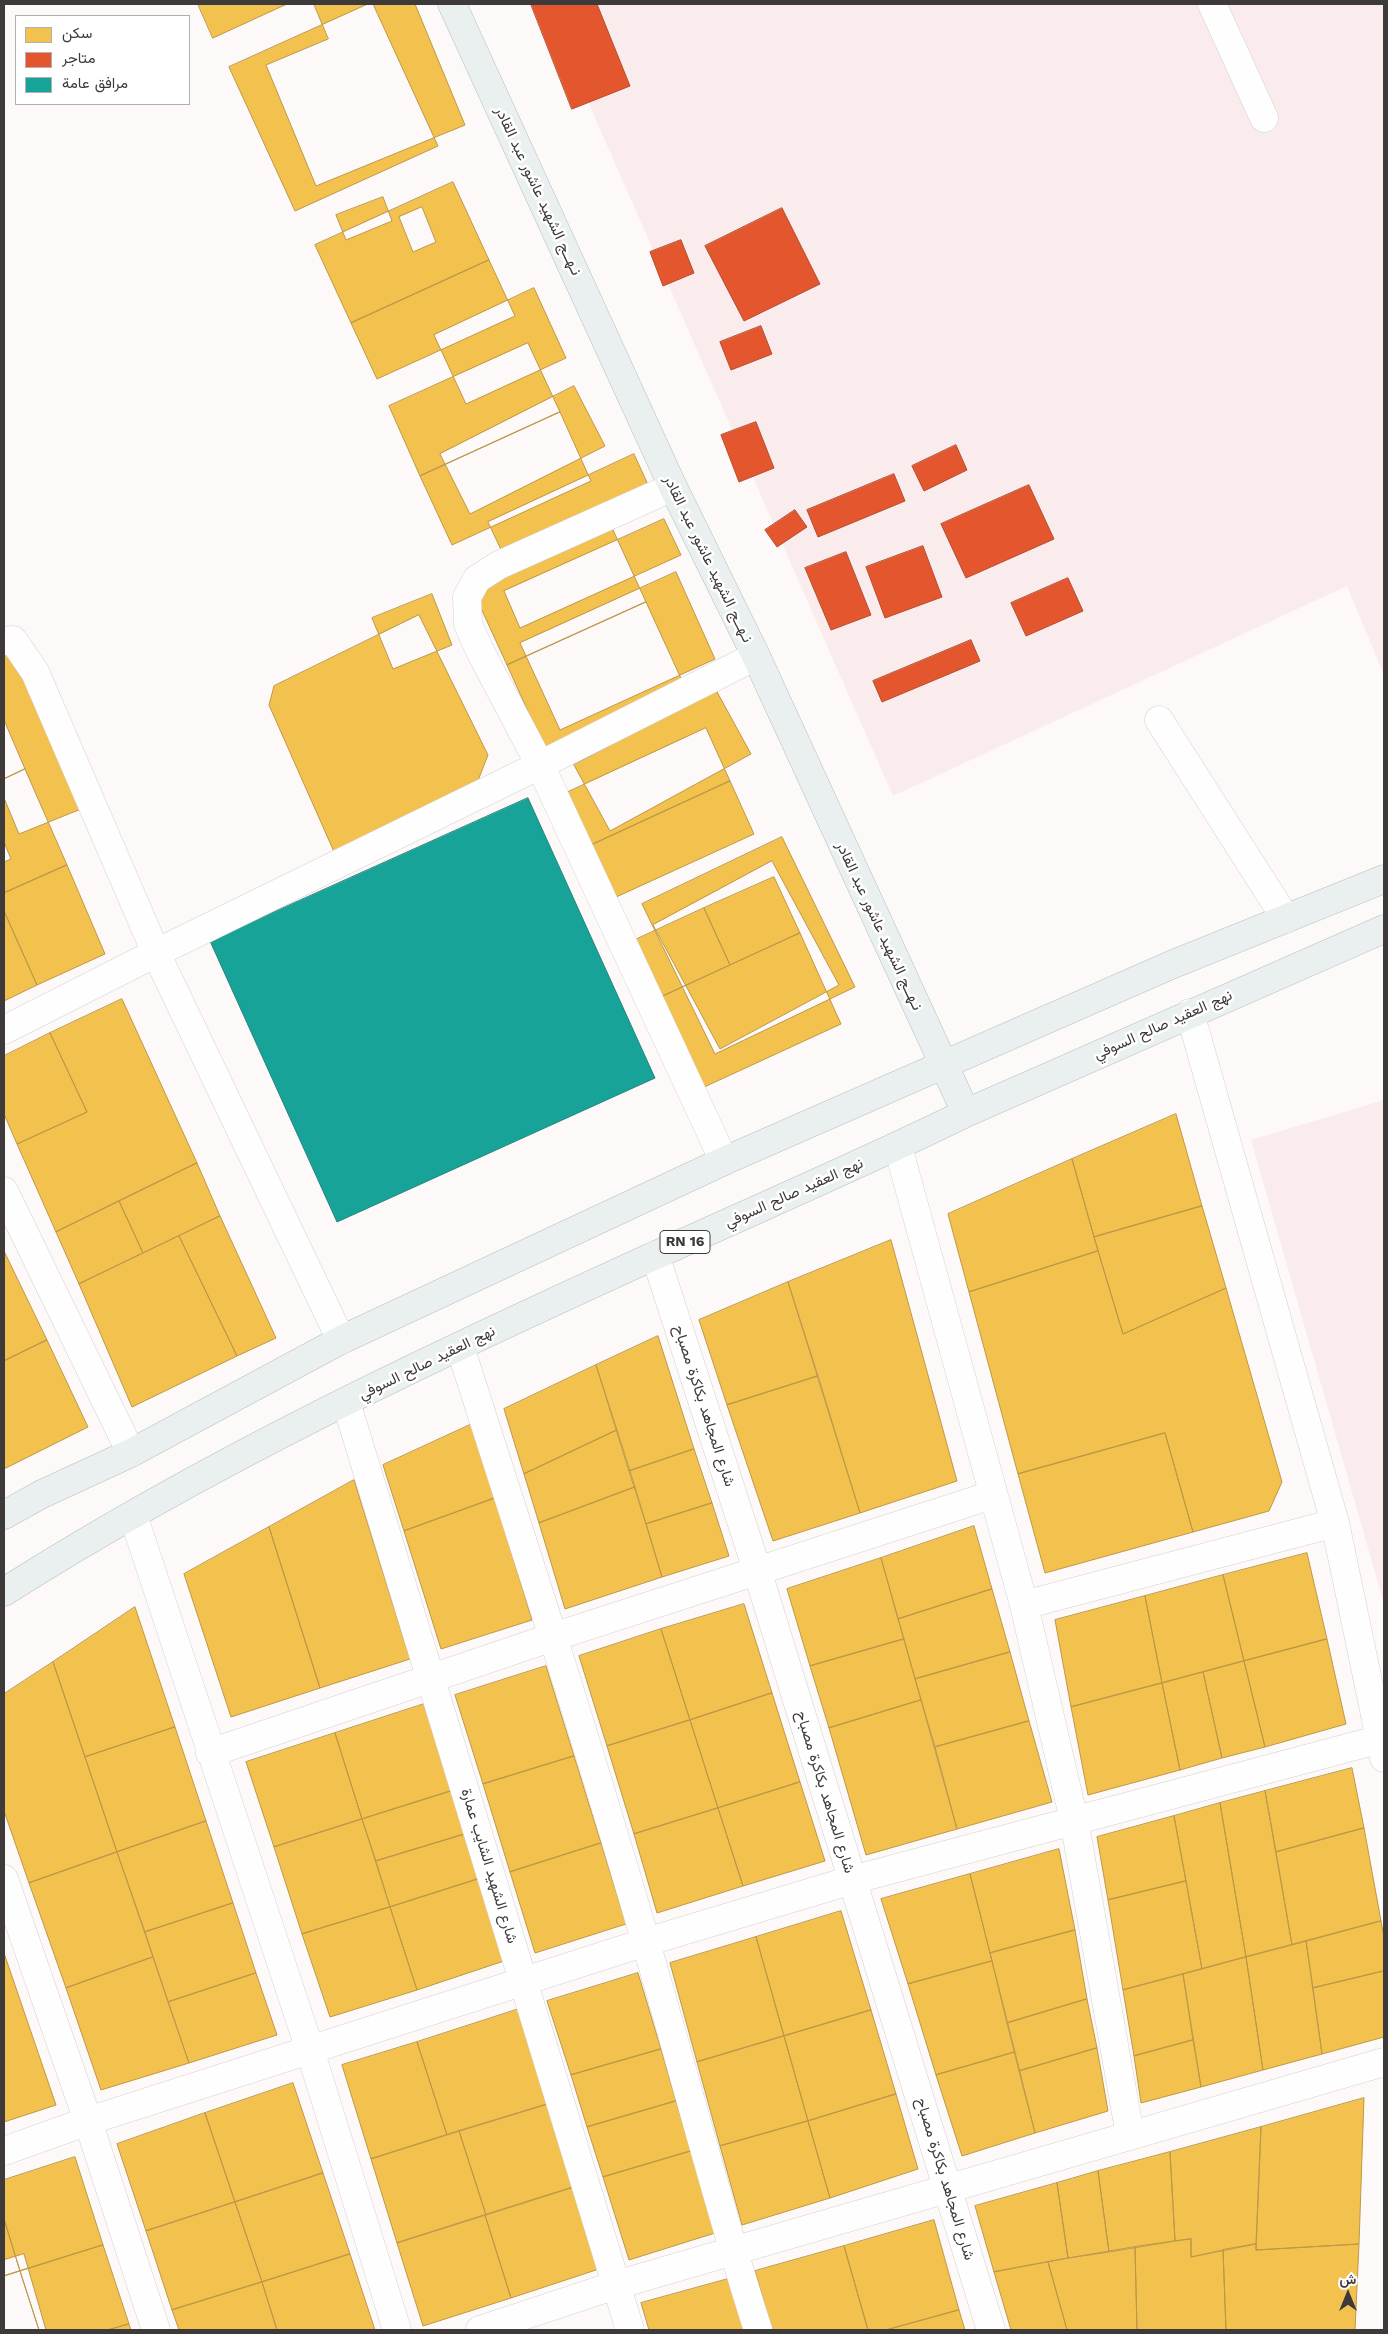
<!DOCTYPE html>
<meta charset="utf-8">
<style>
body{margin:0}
#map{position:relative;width:1388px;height:2334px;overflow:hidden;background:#fdf9f9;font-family:"Work Sans",Vazirmatn,sans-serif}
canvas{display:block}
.frame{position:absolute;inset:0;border:5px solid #3f3a3a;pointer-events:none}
.legend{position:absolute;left:15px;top:15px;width:175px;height:90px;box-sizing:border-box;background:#fff;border:1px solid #b2b0b0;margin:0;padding:6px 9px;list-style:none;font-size:15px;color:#3f3a3a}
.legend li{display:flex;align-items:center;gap:10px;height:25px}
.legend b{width:25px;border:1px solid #b2b0b0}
.north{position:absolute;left:1323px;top:2269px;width:50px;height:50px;-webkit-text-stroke:4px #fff;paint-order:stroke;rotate:0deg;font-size:14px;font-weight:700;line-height:20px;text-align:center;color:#3f3a3a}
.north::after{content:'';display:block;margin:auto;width:18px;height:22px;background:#3f3a3a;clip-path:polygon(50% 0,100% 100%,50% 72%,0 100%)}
</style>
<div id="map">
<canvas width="1388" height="2334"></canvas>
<div class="frame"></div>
<ul class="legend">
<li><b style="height:14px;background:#f2c14e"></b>سكن</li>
<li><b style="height:14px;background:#e4572e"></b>متاجر</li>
<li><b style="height:14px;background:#17a398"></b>مرافق عامة</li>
</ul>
<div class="north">ش</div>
</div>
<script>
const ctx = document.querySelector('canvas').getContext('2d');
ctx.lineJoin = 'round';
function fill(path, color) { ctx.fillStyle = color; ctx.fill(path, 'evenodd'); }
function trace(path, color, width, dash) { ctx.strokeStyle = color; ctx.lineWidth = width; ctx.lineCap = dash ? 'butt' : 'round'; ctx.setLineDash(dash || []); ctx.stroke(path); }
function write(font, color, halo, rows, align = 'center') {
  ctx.font = font + ' "Work Sans",Vazirmatn,sans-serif'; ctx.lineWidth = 5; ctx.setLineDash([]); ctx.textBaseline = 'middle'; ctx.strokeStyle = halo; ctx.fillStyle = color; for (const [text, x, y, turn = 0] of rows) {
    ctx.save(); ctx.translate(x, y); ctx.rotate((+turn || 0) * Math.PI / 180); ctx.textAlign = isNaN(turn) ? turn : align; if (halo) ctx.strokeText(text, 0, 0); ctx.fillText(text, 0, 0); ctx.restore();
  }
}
fill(new Path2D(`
 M545,4h839v671l-37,-89 -454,210z
 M1384,1100v504l-133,-464z`), '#faecec');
const homes = new Path2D(`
 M198,4h89l-74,34z
 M314,4h101l50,121 -149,61 -50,-121 62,-26z
 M368,4h5l65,142 -143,65 -66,-144z
 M453,182l36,78 -138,63 -36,-78z
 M383,197l9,24 -46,19 -10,-25z
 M422,207l14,35 -23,10 -14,-35z
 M489,260l26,56 -138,63 -26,-56z
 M534,288l32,70 -100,46 -32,-69z
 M528,343l32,69 -140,64 -31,-70z
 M574,386l31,60 -135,68 -30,-60z
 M560,412l31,69 -139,64 -32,-69z
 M634,454l16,35 -146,67 -16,-34z
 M608,519l38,83 -139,63 -38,-83z
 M664,519l17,36 -161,73 -16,-37z
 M676,572l39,87 -155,71 -40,-87z
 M432,594l20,51 -59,24 -21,-51z
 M646,602l38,83 -139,64 -38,-84z
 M419,615l69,140 -11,28 -142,71 -66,-149 5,-19z
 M15,647l66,162 -62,25 -15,-36v-147z
 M716,690l35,64 -141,77 -36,-66z
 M4,720l21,49 -21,10z
 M706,728l24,53 -141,65 -23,-53z
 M25,769l42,96 -63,28v-114z
 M730,781l24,53 -140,64 -25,-52z
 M782,837l73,150 -140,67 -73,-150z
 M4,842l7,17 -7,3z
 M772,861l67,124 -119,64 -67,-124z
 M67,865l38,89 -68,31 -33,-74v-18z
 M774,877l26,56 -70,32 -26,-57z
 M337,890l33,67 -109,54 -32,-67z
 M505,906l33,71 -178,81 -33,-69z
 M704,908l26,57 -69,32 -26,-57z
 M4,911l33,74 -33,16z
 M800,933l41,91 -139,64 -41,-91z
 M122,999l75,164 -141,69 -39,-88 70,-32 -37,-79z
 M50,1033l37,79 -70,32 -13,-30v-58z
 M400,1077l31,74 -34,14 -30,-75z
 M1176,1114l26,92 -108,31 -22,-78z
 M1072,1159l26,92 -129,41 -21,-78z
 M197,1163l23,53 -77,37 -24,-52z
 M119,1201l24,52 -64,31 -23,-52z
 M1202,1206l24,82 -103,46 -29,-97z
 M220,1216l56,122 -39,18 -58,-120z
 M179,1236l58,120 -105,51 -53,-123z
 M891,1240l66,241 -97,32 -72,-231z
 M4,1251l43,89 -43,21z
 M1098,1251l25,83 103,-46 56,194 -13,29 -76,21 -28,-99 -147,41 -49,-182z
 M788,1282l30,94 -91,29 -28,-85z
 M658,1336l36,113 -65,22 -33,-106z
 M47,1340l41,87 -84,42v-108z
 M596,1365l21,65 -93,44 -20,-65z
 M818,1376l42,137 -87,28 -46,-136z
 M472,1424l23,74 -91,33 -21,-66z
 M617,1430l18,57 -96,36 -15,-49z
 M1165,1433l28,99 -148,41 -27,-99z
 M694,1449l18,54 -66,21 -17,-53z
 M354,1480l56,179 -90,29 -51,-161z
 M635,1487l27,90 -97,32 -26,-86z
 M495,1498l37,122 -91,29 -37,-118z
 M712,1503l17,53 -67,21 -16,-53z
 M974,1526l18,63 -94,30 -17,-61z
 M269,1527l51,161 -89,29 -47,-143z
 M1307,1553l20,86 -83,22 -21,-86z
 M881,1558l23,81 -94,27 -23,-77z
 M1223,1575l21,86 -82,22 -17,-87z
 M992,1589l18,63 -95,27 -17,-60z
 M1145,1596l17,87 -91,24 -16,-87z
 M744,1604l28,89 -82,27 -29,-91z
 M135,1607l40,120 -90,30 -32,-95z
 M661,1629l29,91 -83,26 -28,-90z
 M904,1639l17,61 -92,28 -19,-62z
 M1327,1639l19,85 -81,23 -21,-86z
 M1010,1652l19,69 -94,26 -20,-68z
 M1244,1661l21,86 -43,11 -19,-86z
 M53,1662l64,190 -88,31 -25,-72v-117z
 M546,1666l28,90 -91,28 -28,-89z
 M1203,1672l19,86 -42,12 -18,-87z
 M1162,1683l18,87 -92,25 -17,-88z
 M772,1693l28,89 -82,26 -28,-88z
 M921,1700l36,129 -91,26 -37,-127z
 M424,1704l27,87 -89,28 -27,-86z
 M690,1720l28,88 -84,26 -27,-88z
 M1029,1721l23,81 -95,27 -22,-82z
 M175,1727l31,94 -89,31 -32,-95z
 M335,1733l27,86 -88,28 -28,-85z
 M574,1756l27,87 -91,29 -27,-88z
 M1352,1768l12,60 -88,24 -11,-61z
 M800,1782l25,79 -82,25 -25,-78z
 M451,1791l14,43 -89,27 -14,-42z
 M1265,1791l27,154 -46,12 -26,-154z
 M1220,1803l26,154 -44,12 -28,-153z
 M718,1808l25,78 -86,27 -23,-79z
 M1174,1816l12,65 -78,19 -11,-63z
 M362,1819l28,88 -88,27 -28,-87z
 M206,1821l27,82 -88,29 -28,-80z
 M1364,1828l17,93 -89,24 -16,-93z
 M465,1834l13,45 -88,28 -14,-46z
 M601,1843l25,81 -91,29 -25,-81z
 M1059,1849l16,81 -85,23 -20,-79z
 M117,1852l36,105 -87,31 -37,-105z
 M970,1874l22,87 -84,23 -27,-85z
 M478,1879l26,82 -87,29 -27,-83z
 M1186,1881l16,88 -79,21 -15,-90z
 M233,1903l23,70 -88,29 -23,-70z
 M390,1907l27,83 -87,27 -28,-83z
 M841,1911l30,99 -87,26 -28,-99z
 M1381,1921l3,17v33l-71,17 -7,-47z
 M1075,1930l12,69 -80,24 -17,-70z
 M756,1937l28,99 -87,26 -27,-99z
 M1306,1941l16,113 -59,16 -17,-113z
 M4,1953l52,152 -52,17z
 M153,1957l36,106 -88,27 -35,-102z
 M1246,1957l17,113 -62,17 -18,-113z
 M992,1961l23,91 -79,23 -28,-91z
 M1384,1971v66l-62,17 -9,-66z
 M256,1973l21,62 -88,28 -21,-61z
 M638,1973l23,76 -90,26 -24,-74z
 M1183,1974l10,66 -59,16 -11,-66z
 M1087,1999l10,49 -78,23 -12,-48z
 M519,2009l29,95 -101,31 -30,-93z
 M871,2010l25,84 -88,27 -24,-85z
 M784,2036l24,85 -88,25 -23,-84z
 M1193,2040l8,47 -60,16 -7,-47z
 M417,2042l30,93 -76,24 -29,-94z
 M1097,2048l11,63 -73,22 -16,-62z
 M661,2049l15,52 -89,26 -16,-52z
 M1015,2052l20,81 -73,23 -26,-81z
 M293,2083l30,90 -88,29 -30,-89z
 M896,2094l22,75 -88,29 -22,-77z
 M1364,2098l-5,146 -103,6 5,-123z
 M676,2101l15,50 -88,26 -16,-50z
 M548,2104l26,83 -88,28 -27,-84z
 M205,2113l30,89 -89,29 -29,-87z
 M808,2121l22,77 -88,27 -22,-79z
 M1261,2127l-5,117 -65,13v-18l-16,2 -5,-89z
 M459,2131l27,84 -89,28 -26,-84z
 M691,2151l24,82 -86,27 -26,-83z
 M1170,2152l5,89 -66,11 -11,-81z
 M75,2157l28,88 -83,26 -16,-52v-39z
 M1098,2171l11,81 -41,6 -11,-75z
 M323,2173l27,81 -88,28 -27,-80z
 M1057,2183l11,75 -74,14 -19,-66z
 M574,2187l25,82 -88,29 -26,-83z
 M235,2202l27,80 -90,28 -26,-79z
 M485,2215l26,83 -88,28 -26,-83z
 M4,2219l16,52 -16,5z
 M934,2220l25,90 -73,20h-18l-24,-84z
 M1191,2239v18l32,-7 3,80h-89l-2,-83z
 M1256,2244v6l103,-6 -4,86h-129l-3,-80z
 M103,2245l26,79 -22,6h-68l-19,-59z
 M844,2246l24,84h-96l-17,-59z
 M1135,2247l2,83h-70l-19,-68z
 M24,2254l22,76h-42v-70z
 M350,2254l25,76h-98l-15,-48z
 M1048,2262l19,68h-56l-17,-58z
 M20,2271l19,59h-35v-54z
 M728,2279l16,51h-95l-8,-27z
 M262,2282l15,48h-98l-7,-20z
 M959,2310l6,20h-79z
 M129,2324l2,6h-23z`);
fill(homes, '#f2c14e');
trace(homes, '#bc9848', 1);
const shops = new Path2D(`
 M531,4h66l33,82 -58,23z
 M782,208l38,76 -76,37 -39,-75z
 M681,240l13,33 -31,13 -13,-34z
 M761,326l11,28 -41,16 -11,-28z
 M756,422l18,46 -35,14 -18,-47z
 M956,445l11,25 -43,21 -12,-25z
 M894,474l11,27 -87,36 -11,-27z
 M1029,485l25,54 -88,39 -25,-54z
 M795,510l12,17 -30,20 -12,-17z
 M923,546l19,51 -57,21 -19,-51z
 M846,552l25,63 -40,15 -26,-62z
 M1068,578l15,33 -57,25 -15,-33z
 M971,640l9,21 -98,41 -9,-21z`);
fill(shops, '#e4572e');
trace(shops, '#b24e32', 1);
const public = new Path2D(`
 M528,798l127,280 -318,144 -127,-281z`);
fill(public, '#17a398');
trace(public, '#23847c', 1);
const minor = new Path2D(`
 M1212,4l52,114
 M673,487l-174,78 -22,14 -10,18 1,27 11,25 61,116 184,396
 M4,641l9,-1 22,32 121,281 -152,77
 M1159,720l127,199
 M1190,1013l145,510 49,235
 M898,1147l126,458 50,215 56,315
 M4,1191l127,262
 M655,1255l102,315 234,760
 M341,1340l-185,-387 384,-188 216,-109
 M460,1347c64,198 128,396 186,596 38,129 71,259 112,387
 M346,1402l284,928
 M133,1515l177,535 87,280
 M1024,1605l311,-82
 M210,1753l343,-116 439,-142
 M4,1879l84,242 68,209
 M4,2151l84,-30 558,-179 206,-62 529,-141
 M480,2330l136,-45 768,-223`);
const major = new Path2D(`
 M452,4l221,483 83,169 210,457
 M4,1515l38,-21 89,-41 210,-113 383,-179 447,-196 213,-86
 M4,1592c206,-131 430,-236 652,-337 103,-47 208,-92 310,-142l418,-184`);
trace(minor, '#d4d0d0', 29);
trace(major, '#b4c0bd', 29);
trace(minor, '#fffefe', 28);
trace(major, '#e9f0ef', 28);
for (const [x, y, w] of [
 [685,1242,50]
]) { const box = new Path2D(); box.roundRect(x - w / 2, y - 11.5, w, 23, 4); ctx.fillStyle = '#fff'; ctx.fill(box); trace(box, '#3f3a3a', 1); }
write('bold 14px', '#3f3a3a', null, [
 ["RN 16",685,1242]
]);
write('15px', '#3f3a3a', '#fff', [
 ["نـهــج الشهيد عاشور عبد القادر",538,191,65],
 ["نـهــج الشهيد عاشور عبد القادر",708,559,64],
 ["نـهــج الشهيد عاشور عبد القادر",879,926,65],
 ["نهج العقيد صالح السوفي",1163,1025,-24],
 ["نهج العقيد صالح السوفي",794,1193,-24],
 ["نهج العقيد صالح السوفي",427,1363,-26],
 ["شارع المجاهد بكاكرة مصباح",704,1406,72],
 ["شارع المجاهد بكاكرة مصباح",825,1792,73],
 ["شارع الشهيد الشايب عمارة",489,1866,73],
 ["شارع المجاهد بكاكرة مصباح",945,2179,73]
]);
</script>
